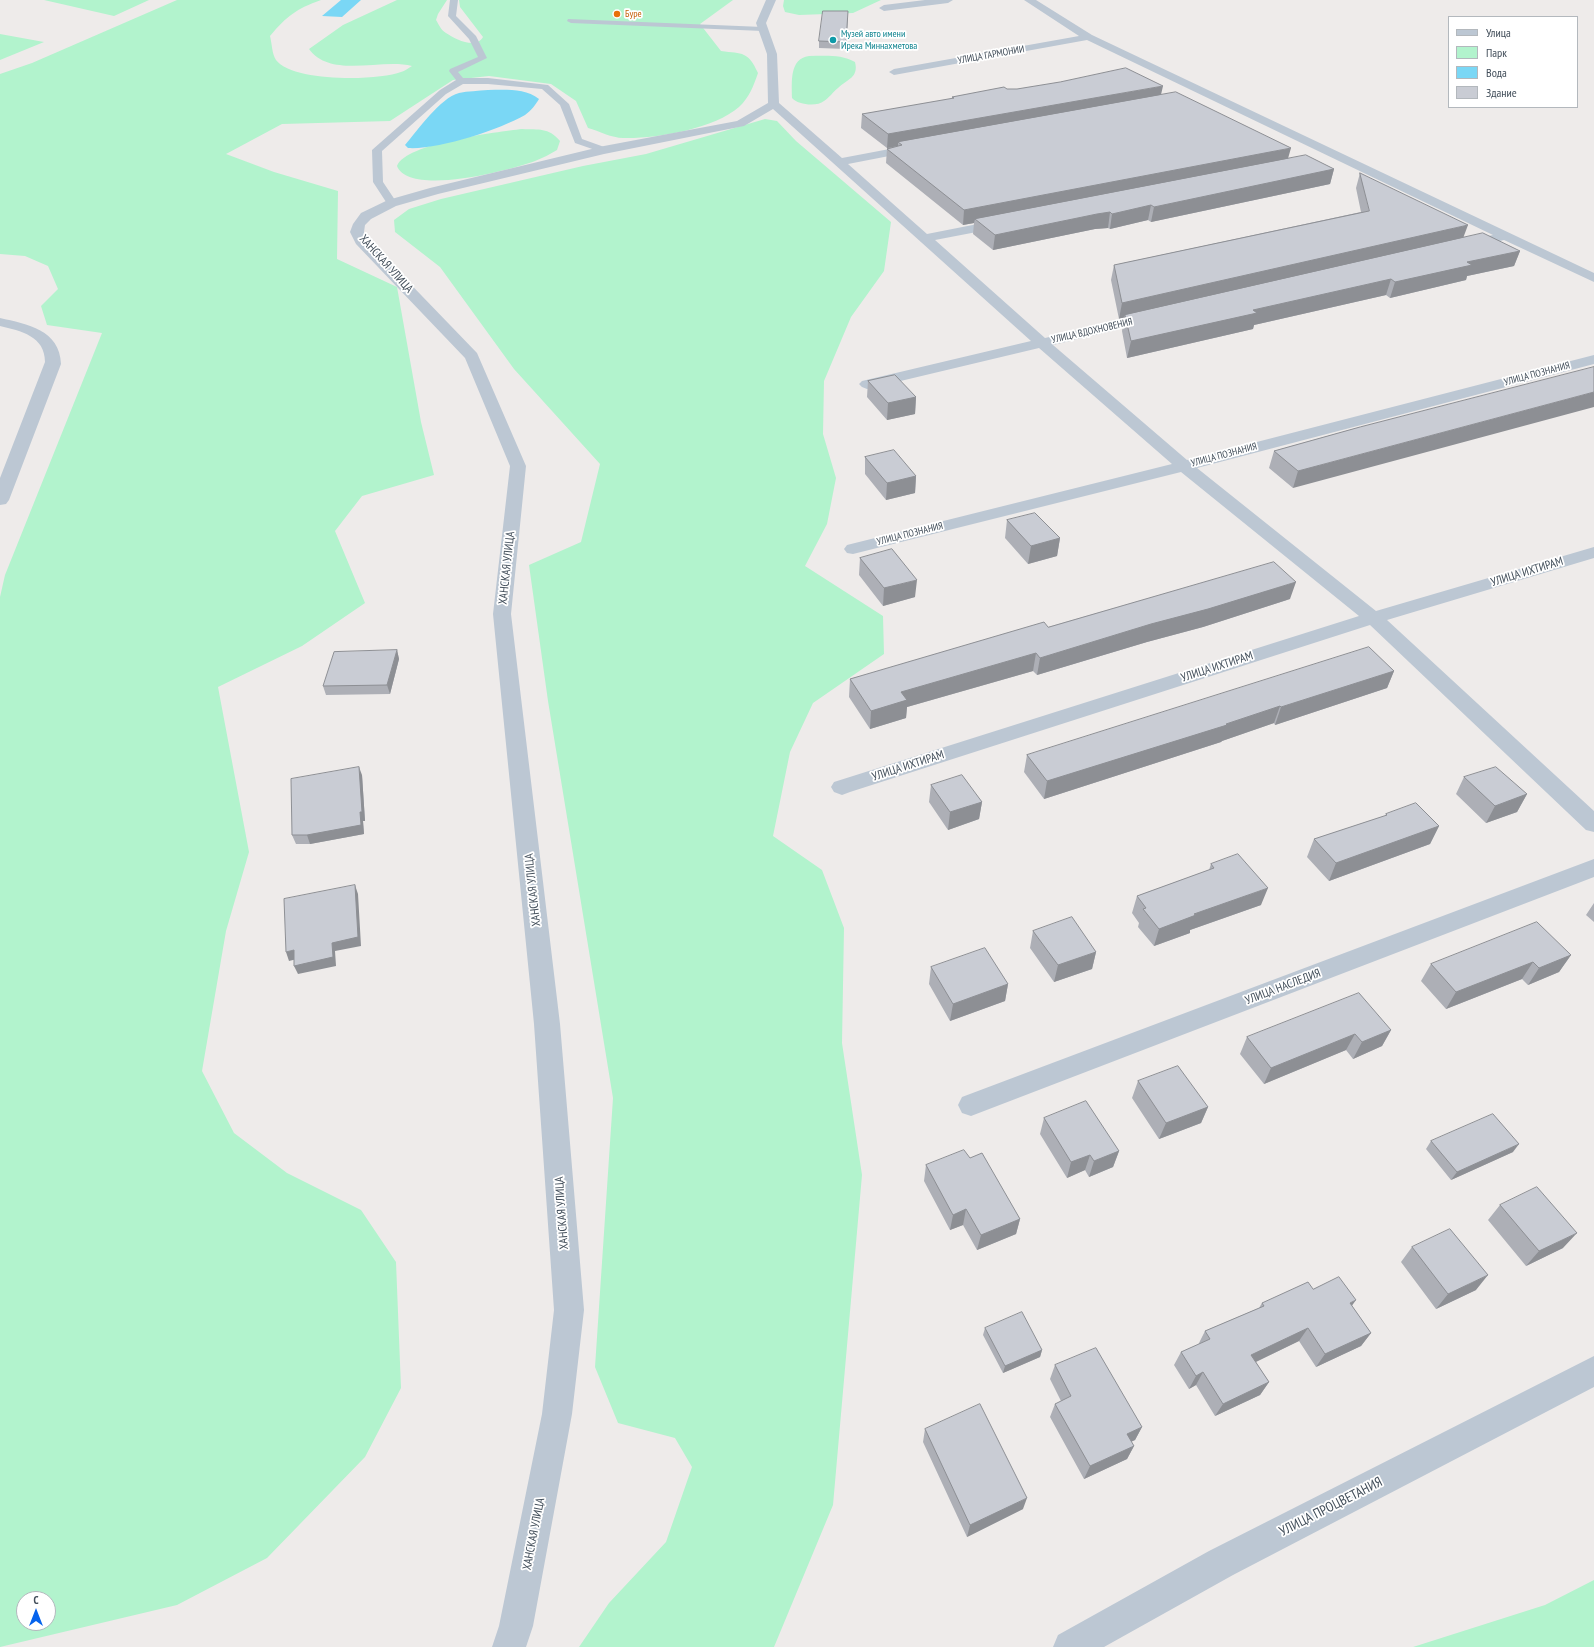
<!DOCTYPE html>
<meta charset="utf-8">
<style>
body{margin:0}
#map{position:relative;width:1594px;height:1647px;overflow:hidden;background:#eeebea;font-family:"PT Sans Narrow",sans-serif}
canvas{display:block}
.legend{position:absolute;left:1448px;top:16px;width:130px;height:92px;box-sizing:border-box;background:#fff;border:1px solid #b3b8bd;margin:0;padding:5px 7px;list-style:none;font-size:12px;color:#424e5a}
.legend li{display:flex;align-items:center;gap:8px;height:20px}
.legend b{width:20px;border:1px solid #b3b8bd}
.north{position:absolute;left:16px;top:1591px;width:40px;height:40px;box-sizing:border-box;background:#fff;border:1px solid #b3b8bd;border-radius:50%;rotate:0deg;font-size:11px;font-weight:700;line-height:16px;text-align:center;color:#424e5a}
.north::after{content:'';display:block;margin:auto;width:14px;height:18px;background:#0663ed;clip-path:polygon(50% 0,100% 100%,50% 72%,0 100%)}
</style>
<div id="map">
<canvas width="1594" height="1647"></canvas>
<ul class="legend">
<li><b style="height:5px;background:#bcc7d3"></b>Улица</li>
<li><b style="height:11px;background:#b2f3cd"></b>Парк</li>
<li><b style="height:11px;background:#7ad7f5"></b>Вода</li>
<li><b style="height:11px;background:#c9ccd4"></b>Здание</li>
</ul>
<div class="north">С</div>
</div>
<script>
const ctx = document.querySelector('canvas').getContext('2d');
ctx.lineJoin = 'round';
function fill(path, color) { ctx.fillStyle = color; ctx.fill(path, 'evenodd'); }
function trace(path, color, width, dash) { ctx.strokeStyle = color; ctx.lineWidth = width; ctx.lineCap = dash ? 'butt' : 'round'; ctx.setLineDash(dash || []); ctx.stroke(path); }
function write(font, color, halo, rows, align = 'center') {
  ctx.font = font + ' "PT Sans Narrow",sans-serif'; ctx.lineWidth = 3.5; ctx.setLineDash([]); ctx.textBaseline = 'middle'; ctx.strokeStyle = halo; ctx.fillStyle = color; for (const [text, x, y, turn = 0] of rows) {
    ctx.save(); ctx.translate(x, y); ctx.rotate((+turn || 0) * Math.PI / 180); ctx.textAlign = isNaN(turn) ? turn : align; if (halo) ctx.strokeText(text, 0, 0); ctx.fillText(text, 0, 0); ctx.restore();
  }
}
fill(new Path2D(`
 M44,0h105l-35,16z
 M177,0h144c-25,9 -34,16 -51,36 2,8 2,18 6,24 16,22 102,21 125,12 4,-1 7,-4 11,-6 -31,-8 -81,13 -103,-17l34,-24 54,-25h50l-9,14 -2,6c3,5 5,10 10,13 9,6 30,17 37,4l-23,-30 -1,-7h274l-33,24 21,27c22,3 27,0 37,22 -4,12 -9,25 -19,34 -25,22 -84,32 -116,31 -11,0 -24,-7 -35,-10l-12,-27 -25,-17 -62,-8 -36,4 -63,41 -108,3 -56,30 48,18 64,19 -1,68 60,28 24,135 13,53 -72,21 -27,35 30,72 -63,43 -84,41 31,165 -23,79 -24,140 32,62 53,40 74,37 35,52 5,126 -36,69 -98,101 -90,47 -177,42v-1050l5,-22 97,-242 -55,-8 -6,-19 17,-17 -10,-23 -23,-10 -25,-2v-180l32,-11zM24,1599h24v24h-24z
 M784,0h97l-28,13 -54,2 -14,-3 -2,-6z
 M0,34l44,8 -44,18z
 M809,56c15,0 32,-2 46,6 4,16 -8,17 -17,26 -5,4 -9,10 -14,13 -7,6 -26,4 -32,-3 0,-16 -3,-39 17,-42z
 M765,119l12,2 19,20 95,81 -7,49 -33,46 -27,64 -1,53 13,44 -9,46 -22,42 78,50 1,38 -71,49 -23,49 -17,84 49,34 22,58 -2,115 20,132 -29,330 -59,142h-195l30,-44 57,-61 26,-75 -17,-29 -57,-15 -23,-56 18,-269 -65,-397 -19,-136 52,-23 19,-78 -86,-95 -74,-102 -45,-35 -1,-12 15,-11 32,-10 142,-33 63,-12z
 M522,129c17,1 26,-2 38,12l-3,9c-7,4 -14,8 -22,11 -24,9 -126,36 -138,5 9,-23 100,-34 125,-37z
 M1594,1580v67h-181l132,-42z`), '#b2f3cd');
fill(new Path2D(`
 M341,0h20l-19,17 -20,-1z
 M488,90c17,0 37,-2 51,9 -3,5 -8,12 -14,16 -26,15 -88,35 -117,33l-3,-3c13,-15 35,-47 54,-52 9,-2 19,-2 29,-3z`), '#7ad7f5');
fill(new Path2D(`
 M450,0h8l-2,16 20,20 11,22 -29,14 5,6h25l60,7 21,19 13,35 25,9 2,2 -2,2h-6l-26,-9 -15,-38 -18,-16 -54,-5h-25l-17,10 -64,57 1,31 14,21 -5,3 -4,-1 -15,-23 -1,-32 68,-60 16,-10 -7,-9 1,-2 28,-12 -9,-18 -21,-23z
 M568,19l195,8 4,2 -4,2 -192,-8 -4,-2z`), '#bcc7d3');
fill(new Path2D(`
 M766,0h10l-10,23 11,31 2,49 63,55 74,-14 4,2 2,2 -2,2 -72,14 79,70 76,-15 5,1 1,3 -1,3 -73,14 110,98 107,-25 5,1 2,3 -2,3 -104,25 134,115 407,-105v9l-397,104 179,143 218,-64v11l-207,62 207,191v21l-8,-2 -216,-205 -520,167 -8,3 -8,-3 -3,-5 3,-5 525,-166 -178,-144 -328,82 -6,-1 -3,-4 3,-4 325,-81 -133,-116 -172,41 -5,-2 -3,-3 3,-3 169,-40 -258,-232 -29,17 -140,28 -166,40 -42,12 -25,13 -6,6 -1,7 3,7 110,114 49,113 -15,148 49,410 24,286 -12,104 -39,212 -7,21h-34l7,-21 43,-212 12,-104 -20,-286 -41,-410 17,-148 -45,-108 -109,-114 -6,-12 3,-8 8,-11 27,-13 42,-12 174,-42 133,-25 31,-18 -1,-49 -11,-31z
 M925,0h28l-5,3 -64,8 -5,-3 5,-3z
 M1024,0h12l56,35 502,238v9l-90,-42 -38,9 -5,-1 -2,-3 2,-3 32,-7 -406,-195 -193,35 -5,-3 5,-3 185,-33z
 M0,318c27,6 60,12 61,46l-52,136 -3,4 -6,1v-27l45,-116c0,-26 -24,-31 -45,-36z
 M1594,859v18l-623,239 -9,-3 -4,-8 4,-8z
 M1594,1356v31l-361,188 -129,72h-51l5,-12 151,-84z`), '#bcc7d3');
fill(new Path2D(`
 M848,18l-2,31 -27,-1v-7z
 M1007,89l154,6 127,63 46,11 -4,15 -179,38 -3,-2 -38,9 -2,-1 -13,1 -102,21 -20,-16 1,-11 -11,2 -77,-62 1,-14v-1l-26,-20 1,-14 90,-15v-2z
 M1360,173l104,64 56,14 -6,15 -47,10 -1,4 -76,18 -4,-3 -132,30 -1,4 -126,29 -5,-27 2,-13 -5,1 -8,-39 3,-15 247,-53 -5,-24z
 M868,381l48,16 -1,17 -28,6 -20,-23z
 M1360,427l-67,61 -24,-20 5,-17z
 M865,457l51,19 -1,17 -29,7 -21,-26z
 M1007,520l53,18 -3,18 -29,8 -23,-26z
 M860,558l55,39 -32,9 -24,-31z
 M1290,599l-87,28 -56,15 -110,33 -4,-4 -126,36 -1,11 -36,11 -21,-32 1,-18 198,-52z
 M397,650l2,9 -9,35 -64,1 -3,-9z
 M1394,671l-7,17 -112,37 -1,-2 -52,18 -1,1 -177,57 -20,-27 3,-17z
 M362,775l3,46h-2l1,13 -54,10h-14l-4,-9z
 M1464,777l63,17 -10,18 -31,11 -30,-29z
 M931,785l51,17 -3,17 -31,11 -19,-28z
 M1386,814l53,12 -9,18 -101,37 -22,-24 7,-18 71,-23z
 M1211,864l50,41 -71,25v3l-36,13 -16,-19 1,-4 -7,-10 5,-17 72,-26z
 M1594,903v19l-8,-7z
 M1033,931l63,21 -4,17 -38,13 -24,-34z
 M1571,955l-12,17 -31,13 -6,-6 -76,30 -25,-28 10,-17z
 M931,967l77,17 -3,17 -55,20 -21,-37z
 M1391,1030l-9,16 -29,13 -7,-9 -82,34 -24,-30 7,-17z
 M1138,1081l70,26 -7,16 -42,16 -27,-41z
 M1044,1118l75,33 -6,16 -24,10 -4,-7 -18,8 -27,-44z
 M1431,1141l82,11 -62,28 -25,-31z
 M970,1158l50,61 -4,15 -39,16 -14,-25 -13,5 -26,-49 2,-16z
 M1500,1205l63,43 -37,18 -38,-46z
 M1412,1247l64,43 -40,19 -35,-47z
 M1313,1289l39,17 19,27 -10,13 -45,21 -17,-26 -43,21 13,20 -9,13 -45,21 -19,-31 -7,4 -15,-24 7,-13 17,-7 7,-14 54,-23 3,-5z
 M985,1328l57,22 -2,7 -37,16 -20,-38z
 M1055,1365l87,62 -7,13 -4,2 3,4 -7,13 -43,20 -34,-62 5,-13 6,-3 -11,-22z
 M925,1429l98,80 -56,28 -44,-95z`), '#adafb6');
fill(new Path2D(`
 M1163,86l-3,13 -262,43v4l-11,2 1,-14z
 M1291,148l-4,14 -312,57 -1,4 -11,2 1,-15z
 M1334,169l-4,15 -179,38 3,-15z
 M1151,205l-3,15 -38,9 2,-15z
 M1110,212l-2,16 -13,1 -102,21 2,-15 102,-21z
 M1468,225l-6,16 -337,74 -1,3 -5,1 3,-16z
 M1520,251l-6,15 -47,10 -1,4 -76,18 5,-16 72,-20z
 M1391,279l-5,16 -132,30 -1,4 -126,29 4,-17 122,-31z
 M1594,392v15l-301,81 5,-17z
 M916,397l-1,17 -28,6 1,-17z
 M916,476l-1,17 -29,7 1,-17z
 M1060,538l-3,18 -29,8 3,-18z
 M917,580l-2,17 -32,9 1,-18z
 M1296,582l-6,17 -87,28 -56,15 -110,33 3,-17 111,-34z
 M397,650l2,9 -9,35 -3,-9z
 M1036,653l-3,18 -126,36 -1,11 -36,11 1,-18 30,-19z
 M1394,671l-7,17 -112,37 6,-18z
 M1280,706l-6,17 -52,18 -1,1 -177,57 3,-18 179,-57z
 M359,767l3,8 3,46h-2l1,13 -54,10 -3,-9 53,-23z
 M1527,794l-10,18 -31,11 9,-17z
 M982,802l-3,17 -31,11 2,-18z
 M1439,826l-9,18 -101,37 7,-18z
 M355,885l3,9 3,52 -26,5 1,15 -38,8 -4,-8 38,-23z
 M1268,888l-7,17 -71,25v3l-36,13 5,-17 35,-15z
 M294,950l3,9 -8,2 -3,-9z
 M1096,952l-4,17 -38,13 4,-17z
 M1571,955l-12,17 -31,13 11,-17z
 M1533,962l-11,17 -76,30 10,-17z
 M1008,984l-3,17 -55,20 3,-17z
 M1391,1030l-9,16 -29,13 9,-17z
 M1355,1034l-9,16 -82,34 7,-16z
 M1208,1107l-7,16 -42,16 7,-16z
 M1519,1144l-6,8 -62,28 6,-8z
 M1119,1151l-6,16 -24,10 5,-16z
 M1090,1155l-5,15 -18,8 4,-16z
 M966,1209l-3,16 -13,5 3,-15z
 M1020,1219l-4,15 -39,16 4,-15z
 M1577,1233l-14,15 -37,18 13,-15z
 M1488,1275l-12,15 -40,19 12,-15z
 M1356,1300l-10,14 4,-11z
 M1308,1328l-9,13 -56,27 8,-13z
 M1371,1333l-10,13 -45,21 9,-13z
 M1042,1350l-2,7 -37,16 2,-7z
 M1203,1372l-7,13 -7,4 7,-13z
 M1269,1382l-9,13 -45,21 8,-12z
 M1142,1427l-7,13 -15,6 7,-12z
 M1134,1446l-7,13 -43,20 6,-13z
 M1027,1498l-4,11 -56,28 3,-12z`), '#8d8f94');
const building = new Path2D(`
 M823,11h25l-2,31 -27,-1z
 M1126,68l37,18 -275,48 -26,-20 92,-16 -2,-1 52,-10 3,2h10l43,-7z
 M1176,92l115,56 -327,62 -77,-61 15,-4 -4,-3z
 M1306,155l28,14 -180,38 -3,-2 -39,9 -2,-2 -13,2 -102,21 -20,-16z
 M1360,173l108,52 -346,78 -8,-38 255,-54z
 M1483,233l37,18 -53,11 5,3 -77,17 -4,-3 -138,31 4,3 -126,28 -6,-26z
 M1594,367v25l-296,79 -24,-20 86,-24z
 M895,375l21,22 -28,6 -20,-22z
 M894,450l22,26 -29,7 -22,-26z
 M1035,513l25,25 -29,8 -24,-26z
 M892,549l25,31 -33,8 -24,-30z
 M1274,562l22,20 -88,27 -57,15 -111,34 -4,-5 -135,39 6,8 -36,11 -21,-32 194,-57 4,5z
 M1369,647l25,24 -113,36 -1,-1 -54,18 1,1 -180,56 -20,-26z
 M397,650l-10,35 -64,1 11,-34z
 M359,767l3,45h-2l1,13 -54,10h-15l-1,-56z
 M1496,767l31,27 -32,12 -31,-29z
 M962,775l20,27 -32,10 -19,-27z
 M1416,803l23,23 -103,37 -22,-24 73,-24 -1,-1z
 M1238,854l30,34 -74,26 2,1 -37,14 -16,-20 3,-1 -9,-12 77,-28 -3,-4z
 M355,885l3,52 -26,6 1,14 -39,9v-16l-8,2 -2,-53z
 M1072,917l24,35 -38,13 -25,-34z
 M1537,922l34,33 -32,13 -6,-6 -77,30 -25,-28z
 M985,948l23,36 -55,20 -22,-37z
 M1359,993l32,37 -29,12 -7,-8 -84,34 -24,-31z
 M1178,1066l30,41 -42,16 -28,-42z
 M1086,1101l33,50 -25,10 -4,-6 -19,7 -27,-44z
 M1493,1114l26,30 -62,28 -26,-31z
 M964,1150l6,8 12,-5 38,66 -39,16 -15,-26 -13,6 -27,-50z
 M1537,1187l40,46 -38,18 -39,-46z
 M1450,1229l38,46 -40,19 -36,-47z
 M1339,1277l17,23 -6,3 21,30 -46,21 -17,-26 -57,27 18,27 -46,22 -20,-32 -7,4 -15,-24 29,-13 -5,-8 59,-25 -2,-3 46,-21 5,7z
 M1022,1312l20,38 -37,16 -20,-38z
 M1096,1348l46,79 -15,7 7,12 -44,20 -35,-62 16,-8 -16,-31z
 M980,1404l47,94 -57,27 -45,-96z`);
fill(building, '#c9ccd4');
trace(building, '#8d8f94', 1);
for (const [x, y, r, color] of [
 [617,14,4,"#e8710a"],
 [833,40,4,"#0f9aa8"]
]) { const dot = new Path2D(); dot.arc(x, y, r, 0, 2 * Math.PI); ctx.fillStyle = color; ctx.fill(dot); trace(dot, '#fff', 1.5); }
write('10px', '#c56008', '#fff', [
 ["Буре",625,14]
], 'left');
write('10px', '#0d838f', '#fff', [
 ["Музей авто имени",841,34],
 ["Ирека Миннахметова",841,46]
], 'left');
write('10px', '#424e5a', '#fff', [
 ["УЛИЦА ГАРМОНИИ",991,55,-10],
 ["УЛИЦА ВДОХНОВЕНИЯ",1092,331,-13],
 ["УЛИЦА ПОЗНАНИЯ",1537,374,-15],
 ["УЛИЦА ПОЗНАНИЯ",1224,455,-15],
 ["УЛИЦА ПОЗНАНИЯ",910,534,-14]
]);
write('12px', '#424e5a', '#fff', [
 ["ХАНСКАЯ УЛИЦА",386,264,48],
 ["ХАНСКАЯ УЛИЦА",507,568,-84],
 ["УЛИЦА ИХТИРАМ",1527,572,-17],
 ["УЛИЦА ИХТИРАМ",1217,667,-18],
 ["УЛИЦА ИХТИРАМ",908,766,-18],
 ["ХАНСКАЯ УЛИЦА",533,890,-96],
 ["УЛИЦА НАСЛЕДИЯ",1283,987,-21],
 ["ХАНСКАЯ УЛИЦА",562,1213,-94],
 ["ХАНСКАЯ УЛИЦА",534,1534,-79]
]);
write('14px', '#424e5a', '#fff', [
 ["УЛИЦА ПРОЦВЕТАНИЯ",1331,1507,-27]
]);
</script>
